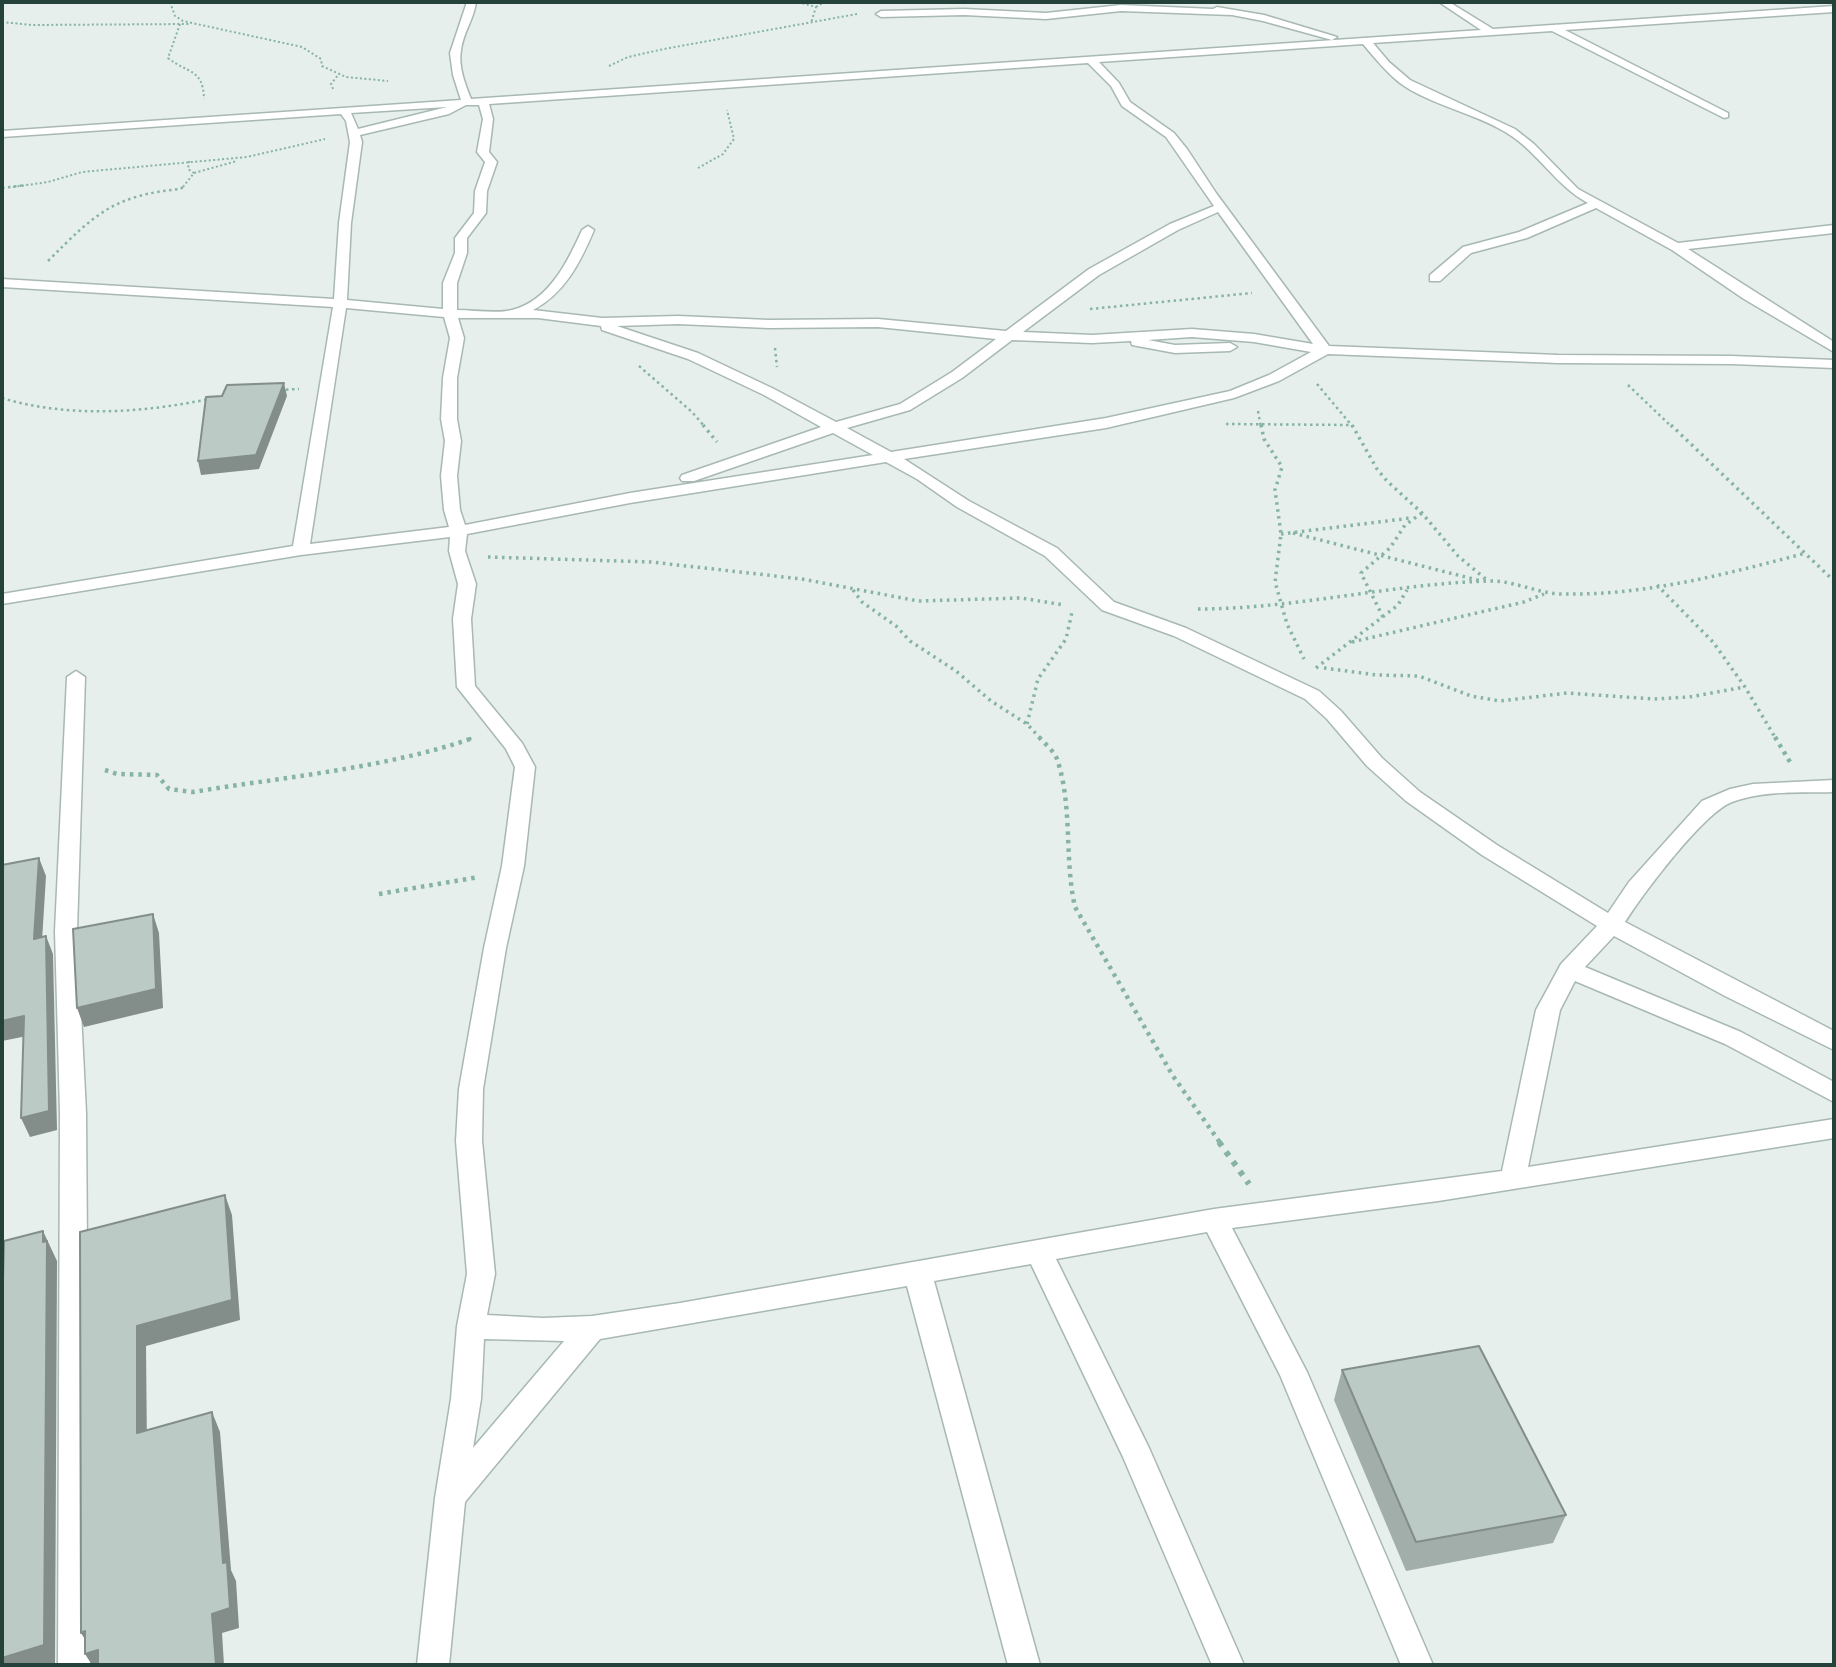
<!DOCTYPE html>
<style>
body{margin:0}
#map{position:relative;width:1836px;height:1667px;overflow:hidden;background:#e6efeb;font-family:Commissioner,sans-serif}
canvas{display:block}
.frame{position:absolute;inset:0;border:4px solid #24423a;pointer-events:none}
</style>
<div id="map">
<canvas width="1836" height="1667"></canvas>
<div class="frame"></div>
</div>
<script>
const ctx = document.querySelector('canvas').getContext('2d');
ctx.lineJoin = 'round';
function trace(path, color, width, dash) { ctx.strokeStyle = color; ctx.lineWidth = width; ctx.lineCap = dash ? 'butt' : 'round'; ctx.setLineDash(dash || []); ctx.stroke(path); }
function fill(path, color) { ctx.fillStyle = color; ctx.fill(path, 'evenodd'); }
const minor = new Path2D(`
 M467,2h9c-2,17 -13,31 -15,48 -3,16 4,34 10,49l1010,-69 -42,-28h10l44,27 341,-23v6l-269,18 163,83v4l-4,1 -172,-87 -179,12 16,19 21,18 105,49 19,15 44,45 100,54 156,-18v8l-146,16 146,93v10l-90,-53 -72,-49 -76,-42 -69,30 -56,15 -31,28h-10v-6l33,-28 56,-15 69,-29c-32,-17 -50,-51 -81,-70 -32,-20 -77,-28 -107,-50 -14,-11 -25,-25 -37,-39l-264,18 20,21 11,19 44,31 13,16 29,44 113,153 229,9 174,1 102,4v8l-102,-4 -174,-1 -230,-9 -49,27 -45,17 -128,30 -202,31 65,42 88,47 57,54 72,26 133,63 22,20 41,47 38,34 77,53 111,68 21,-31 73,-81 28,-12 23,-5 81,-4v12c-33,1 -70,-2 -102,10 -29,11 -89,92 -107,120l209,109v19l-109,-54 -111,-60 -29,31 156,65 93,50v20l-109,-58 -150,-63 -15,29 -32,157 306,-48v19l-396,63 -206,27 75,144 126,293h-32l-121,-290 -73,-143 -151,27 93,189 95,217h-32l-89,-208 -92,-193 -97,17 106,384h-32l-101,-379 -307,53 -135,163 -16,163h-32l18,-167 16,-99 6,-73 10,-52 -11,-133 3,-52 25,-141 18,-82 13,-99 -9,-18 -49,-62 -4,-68 5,-35 -9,-33 1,-14 -149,18 -299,49v-10l291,-48 40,-239 -331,-20v-8l332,20 5,-76 11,-81 -4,-21 -5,-7 -339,23v-6l459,-31 -8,-25 -3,-22zM1088,63l23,23 11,20 44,31 48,69 -44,18 -81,45 -83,62 -128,-12 -109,1 -91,-4 -76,2 -69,-8c32,-17 47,-47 61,-80l-6,-4 -6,4c-14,31 -33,71 -70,80 -16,4 -38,0 -55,0v-27l10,-30v-15l19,-25 1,-22 10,-29 -8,-10 4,-33 -4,-15zM466,105h13l4,14 -6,33 8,10 -10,29 -1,22 -19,25v15l-12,30v26l-96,-9 4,-77 11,-81 -2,-7 89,-21zM447,107l-89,22 -7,-16zM1218,212l95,132 -59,-10 -62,-5 -100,6 -69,-3 76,-57 79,-45zM346,308l98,9 6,21 -7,40 -2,41 4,22 -4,35 3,34 5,17 -139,17zM458,318h80l63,8 1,4 86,29 76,36 57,32 -139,48 -2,3 2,3h12l139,-48 40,22 -243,38 -165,32 -5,-15 -3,-34 4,-35 -4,-22v-41l7,-40zM678,324l91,4 109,-1 118,12 -44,33 -52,32 -64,18 -62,-33 -76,-36 -81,-27zM1192,337l62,5 57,10 -42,23 -39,16 -124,27 -215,34 -44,-24 63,-18 52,-32 50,-38 80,3 39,-2 1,4 43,8 55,-2 7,-4 -7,-4 -55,2 -27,-5zM886,462l31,17 40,28 88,49 57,54 72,26 131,63 22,20 40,47 39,35 76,54 115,71 -36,38 -25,46 -34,161 -288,38 -534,94 -88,13 -49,2 -56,-3 8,-41 -13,-133 1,-52 23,-141 18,-82 11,-99 -13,-24 -47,-57 -4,-67 5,-35 -11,-33 2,-17 163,-31zM484,1339l80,2 -91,107 8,-49z
 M1121,5l92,4 4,-2 47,8 73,22 -5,3 -69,-19 -31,-6 -111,-4 -75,8 -82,-4 -83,2 -5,-3 5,-3 83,-2 82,4z
 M76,671l9,6 -8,254 9,182 4,552h-32l2,-552 -5,-182 12,-254z`);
trace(minor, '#a8b8b2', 3);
trace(new Path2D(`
 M170,2l5,14 8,5 119,26 19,12 1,7 24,11 42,4
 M798,2l18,5 -5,16
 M816,7l8,-5
 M2,22l30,3 158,-1
 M180,24l-12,34c20,16 35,10 36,41
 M609,66l19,-9 36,-8 193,-35
 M333,89l-2,-5 7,-9
 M189,161l-1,8 6,4
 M698,168l25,-14 11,-15 -7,-29
 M13,187l35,-5 34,-10 165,-15 78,-18
 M183,187l11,-14 43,-12`), '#86b3a5', 2, [2, 2.5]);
trace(new Path2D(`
 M2,188l24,-3
 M48,261c46,-46 65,-66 133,-72l3,-4
 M1090,309l162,-16
 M775,348l2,19
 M639,366l53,46 13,15
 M1317,384l36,43
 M1628,385l44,42
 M280,390l19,-1
 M2,398c66,20 140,15 207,1
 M1258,411l3,16
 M1226,424l125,1`), '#86b3a5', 2.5, [2.5, 3.5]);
trace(new Path2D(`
 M703,425l14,17
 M1261,425l3,14 18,28 -7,23 6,44 -6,48 12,42 17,35
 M1352,425l25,44 10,12 35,32 36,43 30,25
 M1671,425l163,156
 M1293,533l188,48
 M1281,534l130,-16
 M488,557l163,5 151,17 116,22 103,-3 43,7
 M1657,585l56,57 32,45 31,52
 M853,590l9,12 34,24 14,15 46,30 35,30 36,23 14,15
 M1198,609c97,0 193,-25 290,-28 25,-1 48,12 73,13 82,2 166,-20 245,-41
 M1383,617l-22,-44 29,-25 15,-23 17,-12
 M1352,642l172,-40 20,-8
 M1316,668l82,-63 9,-15
 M1324,668l53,7 42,1 52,20 29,5 67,-8 87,6 35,-2 56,-10
 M1027,724l11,-45 28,-40 6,-27
 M469,739l4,-1`), '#86b3a5', 3.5, [2.5, 4.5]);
trace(new Path2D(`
 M1039,737c6,7 15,14 18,22 16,47 7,100 18,148l98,169 48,68
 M1775,737l15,25
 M105,770l12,4 40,1 12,14 24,3c91,-15 194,-24 280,-54
 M379,894l100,-17`), '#86b3a5', 4.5, [3.5, 5]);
trace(new Path2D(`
 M1219,1142l30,42`), '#86b3a5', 6, [5, 7]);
fill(minor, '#fff');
fill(new Path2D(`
 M1342,1370l224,145 -13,28 -147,28 -72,-171z`), '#a1aea9');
fill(new Path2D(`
 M284,383l3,13 -28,73 -58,6 -3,-14z
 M39,858l7,18 -5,81 -7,-18z
 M153,914l6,19 4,75 -79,19 -7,-19z
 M46,936l7,18 4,176 -27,7 -9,-19z
 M24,1016l8,19 -30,6v-20z
 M225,1195l7,20 8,105 -94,26 1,107 -10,-20v-107z
 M43,1231l14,30 -2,403 -4,1h-49l41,-423z
 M212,1412l8,20 11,138 5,11 3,47 -17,5 2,32h-8l-4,-51z
 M85,1631l13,19 10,15h-16l-7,-11 7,-3 -11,-18z`), '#838d89');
const building = new Path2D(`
 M284,383l-28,72 -58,6 8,-64 16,-1 5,-11z
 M39,858l-5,81 12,-3 3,175 -28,7 3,-102 -22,5v-156z
 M153,914l3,75 -79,19 -4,-79z
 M225,1195l7,105 -95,26v107l75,-21 11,151 4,-1 3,46 -18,6 4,51h-118v-15l-13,4v-23l-4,2 -1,-401z
 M43,1231v11l4,-1 -3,404 -42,13v-340l2,-77z
 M1479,1346l87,169 -150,27 -74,-172z`);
fill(building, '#bbcac4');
trace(building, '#838d89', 2);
</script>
